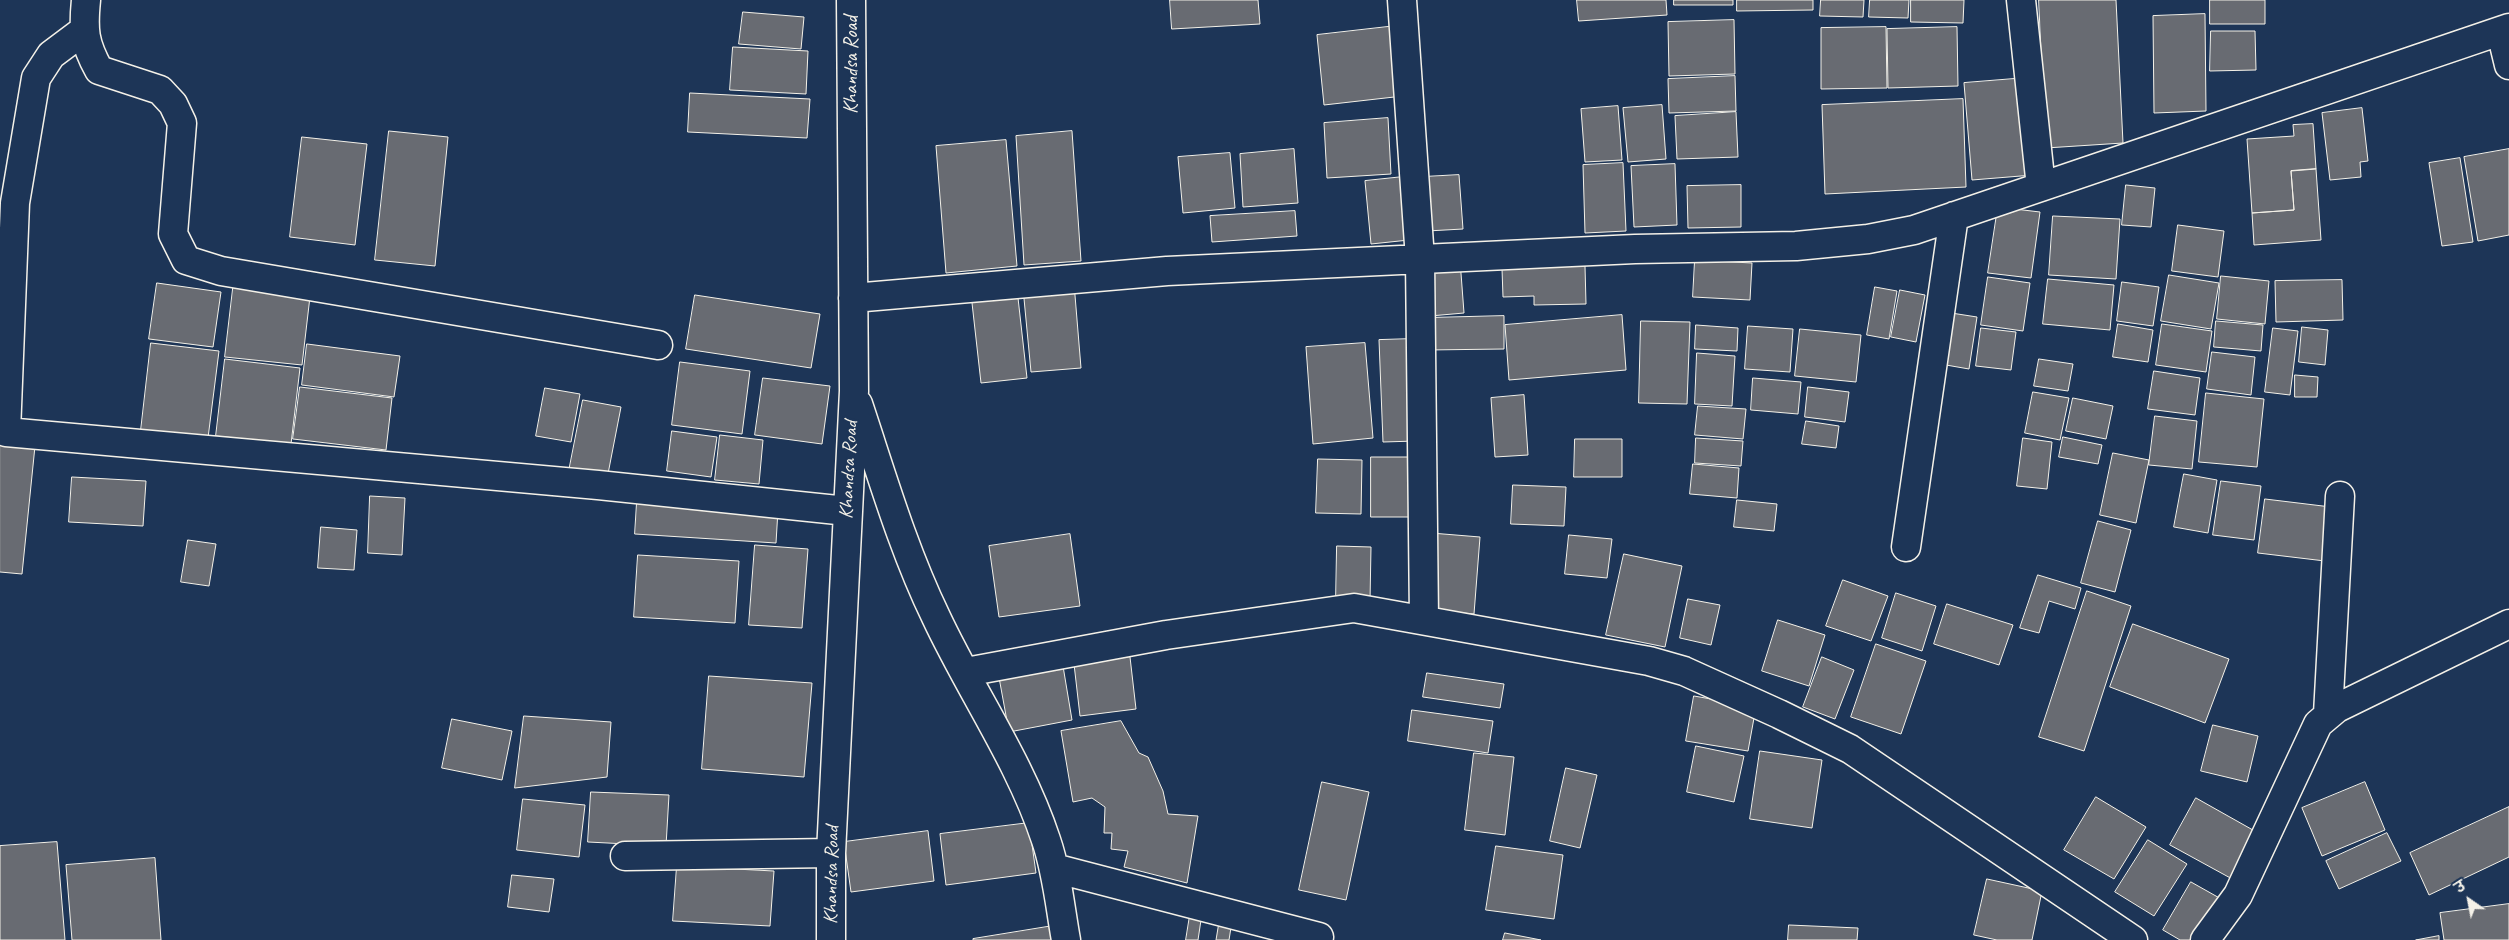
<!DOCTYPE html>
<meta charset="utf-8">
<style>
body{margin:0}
#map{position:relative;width:2509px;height:940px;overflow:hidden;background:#1d3557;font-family:Caveat,"Playpen Sans Deva",sans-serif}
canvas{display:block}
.north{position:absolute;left:2444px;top:875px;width:50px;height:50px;-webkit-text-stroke:4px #1d3557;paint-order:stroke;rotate:327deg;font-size:14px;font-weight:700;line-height:20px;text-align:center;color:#f4f1e8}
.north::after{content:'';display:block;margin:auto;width:18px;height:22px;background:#f4f1e8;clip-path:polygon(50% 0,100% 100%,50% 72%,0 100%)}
</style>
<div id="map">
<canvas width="2509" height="940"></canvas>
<div class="north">उ</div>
</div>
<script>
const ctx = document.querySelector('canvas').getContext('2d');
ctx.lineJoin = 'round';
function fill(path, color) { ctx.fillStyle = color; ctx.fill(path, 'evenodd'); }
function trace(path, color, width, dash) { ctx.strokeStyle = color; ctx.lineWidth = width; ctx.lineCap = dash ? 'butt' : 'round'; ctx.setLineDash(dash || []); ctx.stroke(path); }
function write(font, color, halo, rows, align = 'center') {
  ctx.font = font + ' Caveat,sans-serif'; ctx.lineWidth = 4.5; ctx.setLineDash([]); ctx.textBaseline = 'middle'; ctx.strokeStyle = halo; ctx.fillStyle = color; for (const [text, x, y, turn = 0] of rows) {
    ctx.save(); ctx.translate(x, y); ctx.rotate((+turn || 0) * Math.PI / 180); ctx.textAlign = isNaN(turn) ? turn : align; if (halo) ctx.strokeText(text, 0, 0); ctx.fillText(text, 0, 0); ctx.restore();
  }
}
const building = new Path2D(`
 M1170,0h88l2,24 -88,5z
 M1577,0h89l1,15 -88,6z
 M1674,0h59v5h-59z
 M1737,0h76v10l-76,1z
 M1821,0h43l-1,17 -43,-1z
 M1870,0h39l-1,18 -39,-1z
 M1911,0h53l-1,23 -52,-1z
 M2039,0h77l7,143 -77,5z
 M2210,0h55v24h-55z
 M743,12l61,5 -3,32 -62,-5z
 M2205,14l1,97 -52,2 -1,-97z
 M1734,20l1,54 -66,2 -1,-54z
 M1396,26l7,70 -79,9 -7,-70z
 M1886,27l1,61 -66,1v-61z
 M1957,27l1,59 -70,2 -1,-59z
 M2211,31h44l1,39 -46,1z
 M733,47l75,4 -2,43 -76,-4z
 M1735,76l1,35 -67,2 -1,-34z
 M2026,78l7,97 -61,5 -8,-97z
 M690,93l120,6 -3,39 -119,-6z
 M1963,99l3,88 -141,7 -3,-89z
 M1662,105l4,54 -38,3 -5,-54z
 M1618,106l4,54 -37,2 -4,-53z
 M2362,108l6,53 -8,1 1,15 -31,3 -8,-67z
 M1736,112l2,45 -61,2 -2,-43z
 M1388,118l3,56 -64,4 -3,-55z
 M2313,124l3,45 -25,2 3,39 -42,3 -5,-74 47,-3 -1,-11z
 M389,131l59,6 -13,129 -60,-6z
 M1072,131l9,130 -57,4 -8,-129z
 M302,137l65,7 -12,101 -65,-8z
 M1006,140l11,126 -71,7 -10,-127z
 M1294,149l4,54 -55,4 -3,-53z
 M2509,149v86l-31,6 -14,-84z
 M1230,153l5,55 -52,5 -5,-56z
 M2460,158l13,84 -31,4 -13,-83z
 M1623,163l3,68 -41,2 -2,-68z
 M1675,164l2,61 -43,2 -3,-61z
 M2316,169l5,71 -67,5 -2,-32 42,-3 -3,-39z
 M1459,175l4,54 -36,2 -4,-54z
 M1403,177l6,63 -38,4 -6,-63z
 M1741,185v42l-53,1 -1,-42z
 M2126,185l29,3 -4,39 -29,-2z
 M1998,207l42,5 -9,66 -43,-5z
 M1295,211l2,25 -85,6 -2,-26z
 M2053,216l67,3 -4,60 -67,-4z
 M2178,225l46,6 -6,46 -46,-6z
 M1460,260l4,53 -34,3 -4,-53z
 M1695,260l57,3 -2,37 -57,-3z
 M1585,266l1,38 -52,1v-9l-31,1 -1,-28z
 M2169,275l50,8 -8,46 -50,-8z
 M2221,276l48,5 -4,43 -48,-5z
 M1988,277l42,6 -7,48 -42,-6z
 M2048,279l66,6 -4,45 -67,-6z
 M234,280l77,8 -9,77 -77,-8z
 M2342,280l1,40 -67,2 -1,-41z
 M2122,282l37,5 -6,39 -36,-5z
 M157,283l64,9 -8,55 -64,-8z
 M1074,283l7,85 -50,4 -8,-84z
 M1875,287l22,4 -8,48 -22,-4z
 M1017,289l10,89 -46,5 -10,-89z
 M1900,290l25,5 -9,47 -25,-5z
 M695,295l125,19 -9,54 -125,-19z
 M1932,310l45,7 -8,52 -46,-8z
 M1622,315l4,55 -117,10 -4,-55z
 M1504,316v33l-77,1v-32z
 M1641,321l49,1 -3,82 -48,-1z
 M2216,321l47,4 -2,26 -47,-4z
 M2118,324l35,6 -5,32 -35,-5z
 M2162,324l50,7 -6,41 -50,-7z
 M1696,325l42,3 -1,23 -42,-2z
 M1748,326l45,3 -3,43 -45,-3z
 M2302,327l26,3 -3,35 -26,-3z
 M1981,328l35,4 -5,38 -35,-4z
 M2273,328l25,3 -8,64 -25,-3z
 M1800,329l61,6 -5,47 -61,-6z
 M1412,339l4,102 -33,1 -4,-102z
 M151,343l68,8 -11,87 -67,-8z
 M1365,343l8,95 -60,6 -7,-97z
 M307,344l93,12 -6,41 -92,-12z
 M2212,352l43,5 -4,38 -44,-6z
 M1697,353l38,3 -3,50 -37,-2z
 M225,359l75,9 -9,76 -75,-8z
 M2039,359l34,5 -5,27 -34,-5z
 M680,362l70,9 -8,63 -70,-9z
 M2154,371l46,7 -5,37 -47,-6z
 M2295,375l23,2 -1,20h-22z
 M763,378l67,8 -8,58 -67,-9z
 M1753,378l48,4 -3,32 -47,-4z
 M300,387l92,11 -6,52 -93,-11z
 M1808,387l41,5 -4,30 -40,-5z
 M545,388l35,6 -9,48 -35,-6z
 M2033,392l36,6 -9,42 -35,-7z
 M2206,393l58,6 -7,68 -58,-5z
 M1524,395l4,60 -33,2 -4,-59z
 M2073,398l40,8 -7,33 -40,-8z
 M583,400l38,7 -14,72 -38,-8z
 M1698,406l48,3 -3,30 -48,-4z
 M2155,416l42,5 -5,48 -43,-4z
 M1806,421l33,5 -3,22 -34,-4z
 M672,431l45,6 -6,40 -44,-6z
 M720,435l43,5 -4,44 -44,-4z
 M2063,437l39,8 -4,19 -39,-7z
 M1696,438l47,3 -2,25 -46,-3z
 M2023,438l29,4 -5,47 -30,-3z
 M1575,439h47v38h-48z
 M0,443l35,3 -13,128 -22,-2z
 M2113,453l36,7 -13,63 -36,-8z
 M1371,457h43v60h-43z
 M1318,459l44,1 -1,54 -45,-1z
 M1693,464l46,4 -2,30 -47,-4z
 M2184,474l33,6 -9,53 -34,-6z
 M72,477l74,4 -3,45 -74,-4z
 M2221,481l40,5 -7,54 -41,-5z
 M1513,485l53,2 -2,39 -53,-2z
 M370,496l35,2 -3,57 -34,-2z
 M2265,499l66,8 -6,54 -67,-8z
 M1737,500l40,4 -3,27 -40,-4z
 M637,502l141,8 -2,33 -141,-9z
 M2098,521l33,9 -16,62 -34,-9z
 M321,527l36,3 -3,40 -36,-2z
 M1431,533l49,4 -6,77 -49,-4z
 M1070,534l10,72 -81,11 -10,-71z
 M1569,535l43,4 -5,39 -42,-4z
 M188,540l28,4 -7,42 -28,-4z
 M755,545l53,4 -6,79 -53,-3z
 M1337,546l34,1 -1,54 -34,-1z
 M1624,554l58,12 -17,81 -59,-12z
 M638,555l101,6 -4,62 -101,-6z
 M2038,575l43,13 -6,21 -26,-8 -10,32 -19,-5z
 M1843,580l45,16 -17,45 -45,-15z
 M2087,591l44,15 -47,145 -45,-14z
 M1896,593l40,13 -14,45 -40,-13z
 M1688,599l32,6 -9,40 -31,-7z
 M1947,604l66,21 -14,40 -65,-21z
 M1778,620l47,15 -16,51 -47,-15z
 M2133,624l96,35 -24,64 -95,-36z
 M1876,644l50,17 -25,73 -50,-17z
 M1130,657l6,52 -56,7 -6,-52z
 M1822,657l32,13 -19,49 -32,-12z
 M1062,660l10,60 -63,12 -11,-60z
 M1427,673l77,11 -4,24 -77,-11z
 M709,676l103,7 -8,94 -102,-8z
 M1694,696l62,11 -8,44 -62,-10z
 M1412,710l81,11 -5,32 -80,-12z
 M524,716l87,6 -4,55 -92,11z
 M452,719l60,12 -10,49 -60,-12z
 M1121,721l18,32 9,4 15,34 5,23 30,2 -11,67 -63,-16 4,-16 -17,-2 1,-16h-8l1,-26 -13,-9 -19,4 -12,-71z
 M2213,725l45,11 -11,46 -46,-11z
 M1696,746l48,10 -10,46 -47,-10z
 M1760,751l62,9 -10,68 -62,-9z
 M1474,753l40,4 -9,78 -40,-5z
 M1566,768l31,7 -17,73 -30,-7z
 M1322,782l47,10 -23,108 -47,-10z
 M2365,782l20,48 -63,26 -20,-48z
 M591,792l78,3 -3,51 -78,-4z
 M2096,797l50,30 -32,52 -50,-29z
 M2196,798l64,36 -26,46 -64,-35z
 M523,799l62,6 -6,52 -62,-7z
 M2509,807v50l-80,38 -19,-42z
 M1029,823l7,50 -90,12 -6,-51z
 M928,831l6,50 -83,11 -7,-50z
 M2387,833l14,28 -62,28 -13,-28z
 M2148,840l39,24 -33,52 -39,-24z
 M57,842l8,98h-65v-94z
 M1496,846l67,9 -9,64 -68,-9z
 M155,858l6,82h-89l-6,-75z
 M677,866l97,5 -4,55 -97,-5z
 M512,875l42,4 -5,33 -41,-5z
 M1987,879l55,12 -10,49h-35l-23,-5z
 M2191,882l32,18 -23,40h-20l-17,-10z
 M2509,904v36h-65l-4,-27z
 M1191,909l42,6 -4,25h-13l3,-18 -18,-2 -3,20h-12z
 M1059,925l2,15h-88v-1z
 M1789,925l69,3 -1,12h-69z
 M1505,933l36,7h-38z
 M2439,936v4h-23z`);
fill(building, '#686b72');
trace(building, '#f4f1e8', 1);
const minor = new Path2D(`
 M86,0c-3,30 -2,43 13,70l61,20 13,14 9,19 -9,111 13,26 35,11 437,74
 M1402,0l18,259 4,361
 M2021,0l20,187
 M83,31l-32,24 -15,23 -21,125 -9,229 592,53 249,26
 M2501,32l8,33
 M853,298l314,-27 468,-22 161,-3 72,-7 46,-9 595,-202
 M858,404c24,72 45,145 78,213 35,75 84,144 110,223 11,32 14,67 20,100
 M1906,547l48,-331
 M966,672l200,-37 188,-27 295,53 35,10 95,43 71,35 283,191
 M2328,714l12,-218
 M625,856l206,-3
 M1054,868l265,69
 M831,940v-87l23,-462 -3,-391
 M2205,940l33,-45 80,-171 19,-16 172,-84`);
trace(minor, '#f4f1e8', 31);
trace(minor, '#1d3557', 28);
write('20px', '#f4f1e8', '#1d3557', [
 ["Khandsa Road",852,65,-90],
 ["Khandsa Road",849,470,-87],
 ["Khandsa Road",832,875,-89]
]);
</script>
